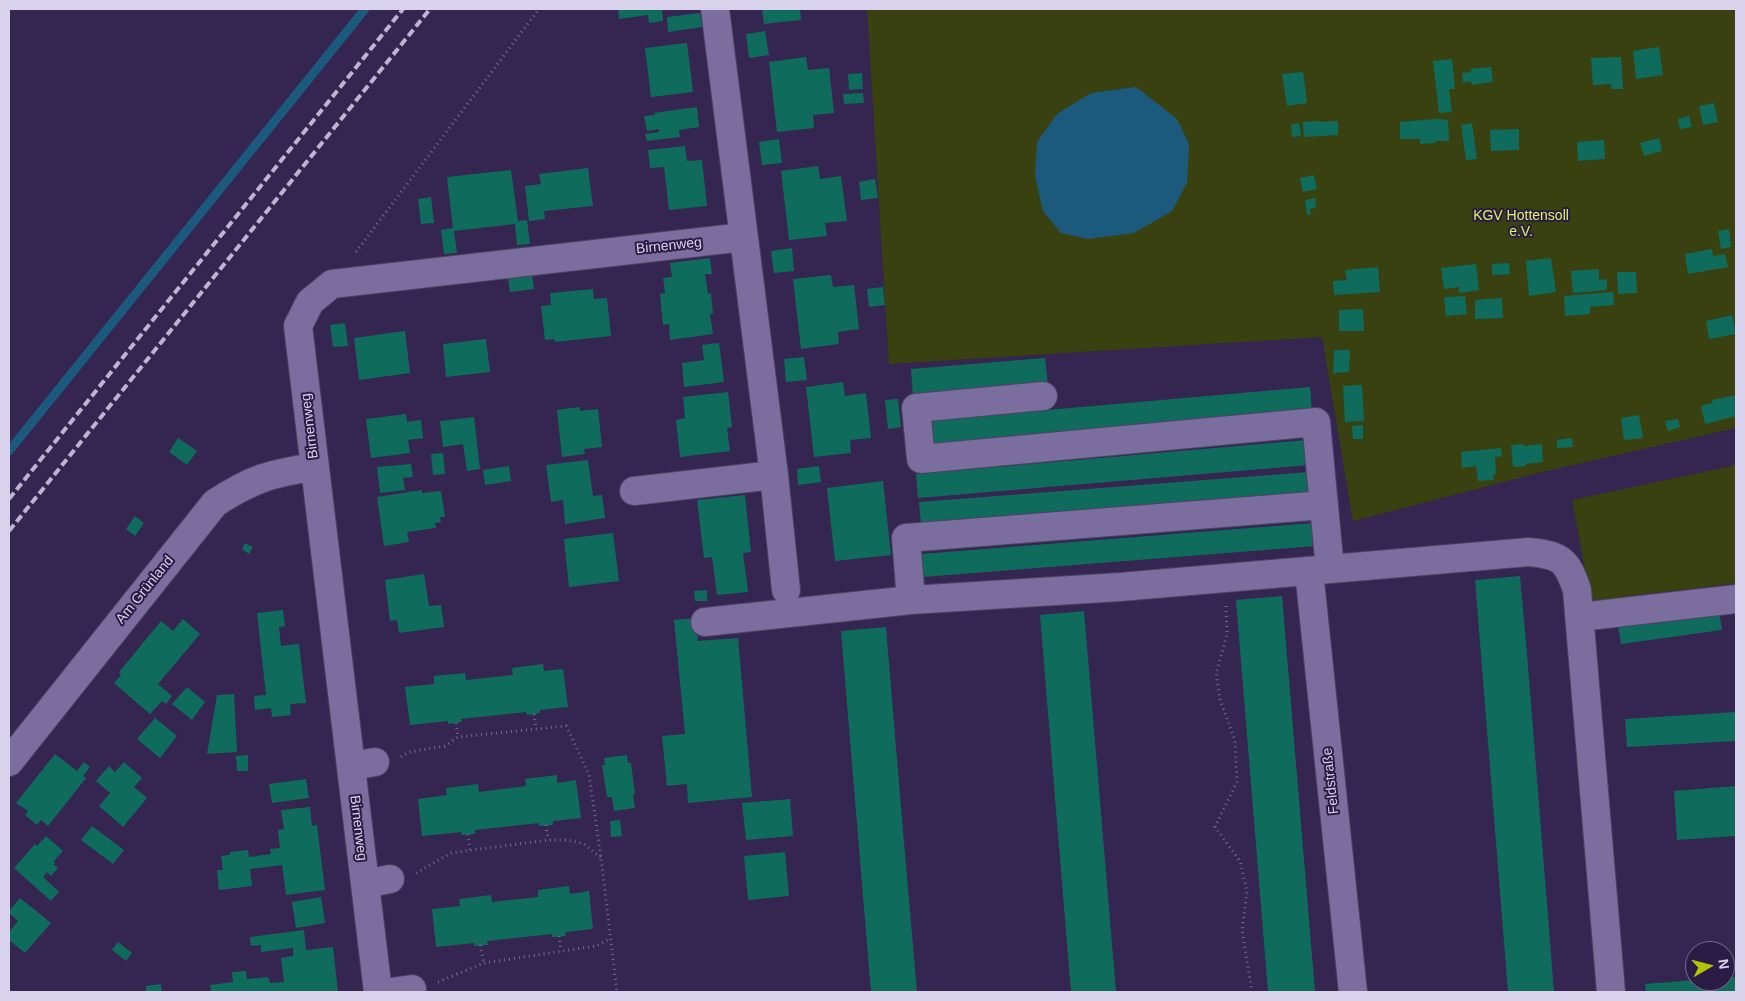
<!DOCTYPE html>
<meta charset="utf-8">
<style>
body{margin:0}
#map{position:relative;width:1745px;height:1001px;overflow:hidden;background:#342650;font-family:Arial,sans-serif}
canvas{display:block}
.frame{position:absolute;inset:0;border:10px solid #d9d2ed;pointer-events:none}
.north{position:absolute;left:1685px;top:941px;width:50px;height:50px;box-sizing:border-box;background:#2b1c45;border:1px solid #716588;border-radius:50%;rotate:82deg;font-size:14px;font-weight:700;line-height:20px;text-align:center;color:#d9d2ed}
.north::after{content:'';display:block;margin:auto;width:18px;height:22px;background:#afc505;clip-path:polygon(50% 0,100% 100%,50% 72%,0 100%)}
</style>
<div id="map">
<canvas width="1745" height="1001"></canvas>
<div class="frame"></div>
<div class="north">N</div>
</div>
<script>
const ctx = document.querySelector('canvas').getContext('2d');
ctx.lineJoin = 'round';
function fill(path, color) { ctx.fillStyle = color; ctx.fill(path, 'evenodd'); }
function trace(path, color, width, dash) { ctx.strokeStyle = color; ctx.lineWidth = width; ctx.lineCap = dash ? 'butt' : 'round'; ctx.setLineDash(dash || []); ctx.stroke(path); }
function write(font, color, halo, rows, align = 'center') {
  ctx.font = font + ' Arial,sans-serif'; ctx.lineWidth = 4; ctx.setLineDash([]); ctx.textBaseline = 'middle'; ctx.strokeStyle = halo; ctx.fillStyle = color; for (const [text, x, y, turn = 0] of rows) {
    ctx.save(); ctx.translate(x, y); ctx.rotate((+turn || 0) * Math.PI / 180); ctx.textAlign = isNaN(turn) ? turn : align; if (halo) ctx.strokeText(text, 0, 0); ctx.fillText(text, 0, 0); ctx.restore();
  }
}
fill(new Path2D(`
 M867,9h869v419l-194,44 -189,49 -31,-184 -433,27z
 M1736,465v118l-145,18 -19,-101z`), '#394111');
fill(new Path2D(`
 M1136,87l41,32 12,25 -2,39 -15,28 -38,22 -46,6 -27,-6 -18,-22 -8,-35 2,-34 20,-28 34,-21z`), '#1c5a7d');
trace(new Path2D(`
 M9,451l356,-442`), '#1c5a7d', 9);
fill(new Path2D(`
 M618,9h44l1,12 -14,2 -1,-8 -29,4z
 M762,9h38l1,11 -37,4z
 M700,13l2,14 -34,5 -1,-15z
 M765,31l4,24 -20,3 -3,-24z
 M687,43l6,49 -42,5 -6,-49z
 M1659,47l4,28 -27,4 -3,-28z
 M806,57l2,13 21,-2 5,45 -21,2 1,13 -37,4 -8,-70z
 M1621,57l2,32h-12v-5l-18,1 -2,-27z
 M1452,59l3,30h-6l3,23 -13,1 -6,-52z
 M1491,67l2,15 -21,3 -1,-4 -8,2 -1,-10 9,-1 -1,-3z
 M1303,72l4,31 -20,3 -5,-32z
 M862,73l1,16 -14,1 -1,-16z
 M863,93l1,10 -20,1 -1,-10z
 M1714,103l4,19 -15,3 -4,-19z
 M697,107l2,20 -20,3 1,7 -33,4 -2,-7 14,-2v-3l-12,2 -3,-15 11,-1 -1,-2z
 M1689,116l3,11 -12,2 -2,-10z
 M1436,119l12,1 1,21h-13v2l-16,1v-5h-20v-17z
 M1319,121v1l19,-1v14l-34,2 -1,-15z
 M1299,123l2,13 -9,1 -1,-12z
 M1472,123l5,36 -11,1 -5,-35z
 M1519,129v21l-28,1 -1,-21z
 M1659,138l3,13 -18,5 -4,-13z
 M779,139l3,24 -20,2 -3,-23z
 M1604,140l1,19 -27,2 -1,-19z
 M685,146l2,15 15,-1 5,46 -38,4 -5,-43 -14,1 -2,-18z
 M818,166l2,13 21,-3 6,45 -22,2 2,13 -38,4 -8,-69z
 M588,168l5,38 -49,5 1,8 -16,2 -4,-35 16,-2 -2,-10z
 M511,170l7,51 9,-1 3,24 -13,1 -2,-21 -61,7 3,22 -13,1 -3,-24 12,-2 -6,-51z
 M1314,175l3,14 -14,3 -3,-14z
 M875,179l3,19 -17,2 -2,-18z
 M431,197l3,26 -13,1 -3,-25z
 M1315,198l1,10 -6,1 1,5 -4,1 -2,-15z
 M1729,229l2,18 -10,2 -3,-18z
 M792,248l2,23 -20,2 -3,-22z
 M1712,249l1,7 12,-2 3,13 -40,7 -3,-20z
 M710,258l2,16h-7l3,20 3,-1 2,21h-3l3,20 -43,6 -1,-16 -6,1 -3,-31 5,-1 -2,-15 9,-1 -2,-14z
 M1551,258l5,34 -27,4 -3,-35z
 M1509,263l1,11 -18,1v-11z
 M1476,264l3,26 -20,3v-6l-15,2 -3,-21z
 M1378,267l2,25 -46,3 -1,-14 14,-1 -2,-10z
 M1599,269v11l8,-1v11l-34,3 -2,-22z
 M1617,272h19l1,21 -19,1z
 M532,273l2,16 -24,3 -2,-15z
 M831,275l2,12 21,-2 5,44 -21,3 1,12 -38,5 -8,-70z
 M883,287l2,18 -16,2 -2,-18z
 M593,289l1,10 13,-1 4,38 -56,6 -1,-3 -9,1 -4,-34 10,-1 -1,-12z
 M1613,292l1,13 -24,2v7l-25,2 -1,-20z
 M1465,296l2,18 -21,2 -2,-19z
 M1502,298l1,20 -28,1v-19z
 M1363,309l1,22h-25v-21z
 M1732,315l4,19 -27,5 -3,-18z
 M345,323l3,23 -15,1 -3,-22z
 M405,331l5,42 -51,7 -5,-42z
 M486,339l4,33 -44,5 -3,-33z
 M719,343l5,39 -40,5 -2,-24 22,-3 -2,-15z
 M1334,350h16l-1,22 -16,1z
 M804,357l3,23 -21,2 -2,-23z
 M1045,358l3,27 -135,11 -2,-27z
 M843,382l2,14 21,-3 5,45 -21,2 1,13 -37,4 -8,-70z
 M1362,385l2,36 -19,1 -2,-36z
 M1310,387l2,25 -387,35 -3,-26z
 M728,392l4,35 -5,1 3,23 -50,6 -4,-37 9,-2 -2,-21z
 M1736,395v21l-31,8 -4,-18 12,-3 -1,-3z
 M898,399l3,28 -13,2 -3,-29z
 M580,407v4l18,-2 4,38 -18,2 1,5 -23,3 -5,-47z
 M406,414l1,8 14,-2 2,18 -15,2 2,13 -39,5 -5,-39z
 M1639,415l4,23 -19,2 -3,-22z
 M474,417l6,52 -13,2 -4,-27 -20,3 -3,-26z
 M1678,419l2,8 -12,4 -3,-10z
 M1363,425v14h-10l-1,-13z
 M178,438l19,13 -10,14 -18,-13z
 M1572,438l1,9 -16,1v-8z
 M1307,440l2,25 -391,33 -2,-24z
 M1523,444l1,2 18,-2 1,18 -17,2v2l-13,1 -2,-22z
 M1501,448l1,8 -7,1 1,17h-3l1,6 -16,1 -2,-15 -14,2 -1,-16z
 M443,453l2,21 -12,1 -2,-21z
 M588,460l5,36 9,-1 3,23 -40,6 -2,-24 -12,2 -5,-37z
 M411,464l2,13 -10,1 2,12 -25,3 -3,-26z
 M509,466l2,15 -26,4 -2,-15z
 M819,466l2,16 -23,3 -1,-16z
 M1309,472l2,21 -390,31 -2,-22z
 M883,481l8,74 -56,6 -8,-73z
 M422,490v3l19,-2 4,26h-5l1,5 -6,1 1,5 -29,4 2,10 -25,4 -7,-49z
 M745,495l6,57 -8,1 5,39 -31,3 -5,-38 -8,1 -7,-58z
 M135,516l9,7 -9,13 -9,-7z
 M1313,523l2,23 -392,31 -2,-23z
 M613,533l6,48 -50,6 -5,-48z
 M245,543l8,4 -4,7 -7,-5z
 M424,574l5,32 12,-1 3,22 -45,6 -2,-13 -7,1 -5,-41z
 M1520,576l7,78 27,338h-46l-33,-412z
 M707,590v11h-12l-1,-10z
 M1282,596l33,396h-47l-32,-392z
 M1718,606l4,24 -101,14 -4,-24z
 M283,610l2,16 -6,1 2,19 18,-2 7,59 -16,1 1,11 -19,2 -1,-9 -16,2 -1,-14 12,-1 -9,-82z
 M1084,611l12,142 20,239h-45l-31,-377z
 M696,618l2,23 40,-3 14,159 -64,6 -1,-19 -20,2 -5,-50 23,-2 -11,-114z
 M183,619l17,15 -42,50 14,12 -6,8 -4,-3 -12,13 -36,-31 7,-8 -2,-3 42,-51 12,10z
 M886,627l17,204 14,161h-46l-30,-361z
 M543,664l1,7 19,-2 5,38 -28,3v3l-13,2 -1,-3 -65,7 1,3 -14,2v-3l-38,4 -5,-38 29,-3v-8l31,-3 1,7 47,-5 -1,-7z
 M187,687l18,15 -13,18 -20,-16z
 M234,694l3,58 -30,2 10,-59z
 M1736,712v29l-109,6 -2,-28z
 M155,718l22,18 -17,22 -23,-19z
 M55,754l22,17 7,-9 6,5 -7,9 3,2 -38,48 -7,-6 -4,5 -12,-10 3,-4 -12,-8z
 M248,755v16h-11l-1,-15z
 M627,755l1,8h3l4,31h-2l2,14 -21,3 -2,-14h-5l-5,-32h3l-1,-7z
 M124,762l18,16 -8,9 13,11 -24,29 -24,-21 11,-13 -14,-12 13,-15 6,6z
 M557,775v8l19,-3 5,38 -28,3v4l-14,1v-3l-64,7v4l-14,1v-3l-39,4 -4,-37 29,-4 -1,-7 32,-4 1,8 47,-6 -1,-7z
 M306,779l3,19 -37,5 -3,-19z
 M1736,786v50l-59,4 -3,-49z
 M790,799l3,37 -47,4 -4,-37z
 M310,807l2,19 5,-1 8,65 -39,5 -4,-30 -32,4 2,17 -33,4 -2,-20h6l-2,-14 9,-1v-3l18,-2 1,7 22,-3 -1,-5 10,-1 -2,-18 6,-1 -3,-19z
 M620,820l2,16 -11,1 -1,-16z
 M92,826l32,24 -11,14 -32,-24z
 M46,836l17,15 -9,10 1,2 -1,2 4,3 -7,8 -4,-4 -4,5 16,15 -8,9 -37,-33 21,-24 2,2z
 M785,852l4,44 -41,4 -4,-44z
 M569,886l1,8 19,-3 4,38 -28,3 1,4 -14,1v-3l-65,7 1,4 -14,1v-3l-38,4 -4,-38 28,-3 -1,-7 32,-4 1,7 46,-5v-7z
 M321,897l4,26 -29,5 -4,-26z
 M20,898l31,25 -26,30 -16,-13v-8l9,-11 -9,-8v-2z
 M304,930l2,20 27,-3 5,45h-127l-1,-7 23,-3 -1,-10 14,-1 1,8 21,-2 2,6 14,-1 -3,-24 12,-2v-8l-32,4v-7l-10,1 -1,-9z
 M118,942l14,11 -6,8 -14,-11z
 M1736,977v15h-90l-1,-8 50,-4 30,1v-3z
 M161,984l1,8h-16v-6z`), '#0f6c5d');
const minor = new Path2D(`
 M715,9l59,466 12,115
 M1043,396l-127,12 5,51 395,-37 14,147
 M634,491l140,-16
 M1309,571l44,421
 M911,600l-5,-62 418,-33
 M1580,617l156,-18
 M705,622l206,-22 209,-13 409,-35c32,3 38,8 48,38l34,402
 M9,762l206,-259c37,-24 56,-30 100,-36
 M351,766l24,-4
 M365,884l25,-5
 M378,992l-80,-666 12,-24 22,-18 412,-47
 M391,992l21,-3`);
trace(minor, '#4d4065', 30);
trace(new Path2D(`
 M356,252l183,-243
 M1226,606l1,29 -11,38 4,26 15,42 2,41 -22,45 25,34 7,30 -5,39 10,62
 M534,714l2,14
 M456,723l2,14
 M401,757l8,-5 36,-6 13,-9 108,-11 23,48 12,84 16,134
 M546,825l2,15
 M468,834l2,16
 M416,873l35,-20 97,-13h20l16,4 17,14
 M559,936l2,15
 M480,945l4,18
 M438,982l46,-19 112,-17 15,-8`), '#756a8e', 3, [1, 4]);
trace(minor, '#7b6d9d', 28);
trace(new Path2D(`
 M9,499l394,-490
 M9,531l421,-522`), '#bcb4d1', 4, [8, 4]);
write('14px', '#dbf261', '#2b1c45', [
 ["KGV Hottensoll",1521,216],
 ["e.V.",1521,232]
]);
write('14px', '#d9d2ed', '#2b1c45', [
 ["Birnenweg",669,246,-6],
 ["Birnenweg",310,426,-97],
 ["Am Grünland",145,590,-51],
 ["Feldstraße",1331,781,-96],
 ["Birnenweg",358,828,83]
]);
</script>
